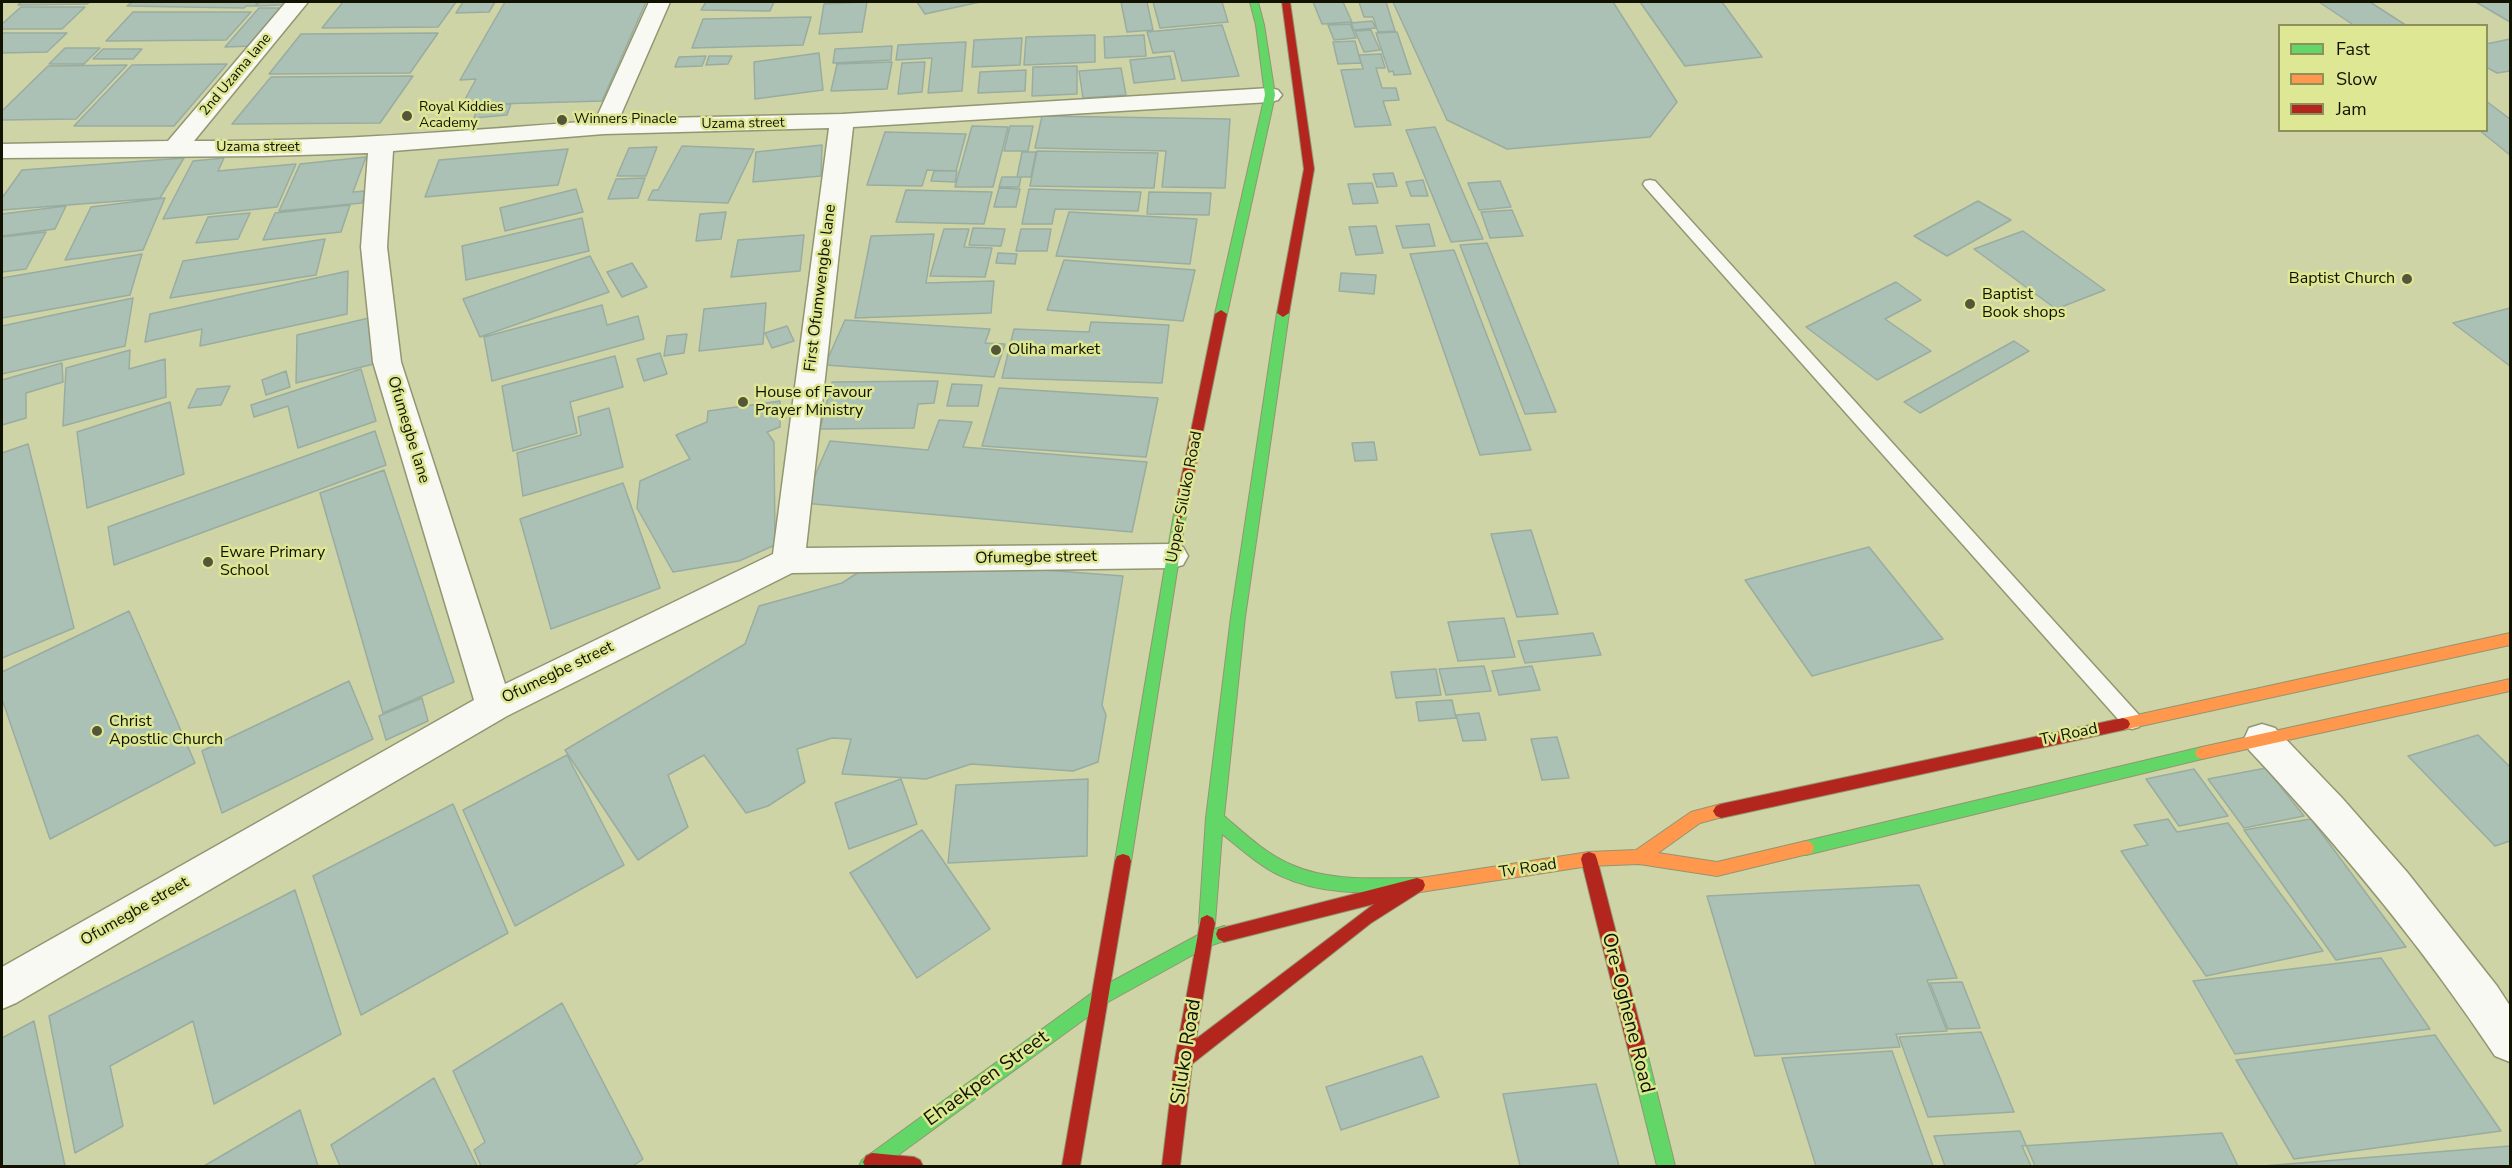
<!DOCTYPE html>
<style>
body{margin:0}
#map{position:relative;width:2512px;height:1168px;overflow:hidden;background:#cfd4a7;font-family:"Nunito Sans",sans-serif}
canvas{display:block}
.frame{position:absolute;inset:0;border:3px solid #111200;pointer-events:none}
.legend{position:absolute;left:2278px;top:24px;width:210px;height:108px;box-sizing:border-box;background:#dee794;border:2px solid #8c9259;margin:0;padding:8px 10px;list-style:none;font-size:18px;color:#111200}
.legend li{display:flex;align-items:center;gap:12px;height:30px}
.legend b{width:30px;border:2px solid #8c9259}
</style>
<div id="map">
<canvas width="2512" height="1168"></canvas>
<div class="frame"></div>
<ul class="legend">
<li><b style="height:8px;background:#63d668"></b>Fast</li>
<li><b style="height:8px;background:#ff974d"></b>Slow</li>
<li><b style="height:8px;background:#b3261e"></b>Jam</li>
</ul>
</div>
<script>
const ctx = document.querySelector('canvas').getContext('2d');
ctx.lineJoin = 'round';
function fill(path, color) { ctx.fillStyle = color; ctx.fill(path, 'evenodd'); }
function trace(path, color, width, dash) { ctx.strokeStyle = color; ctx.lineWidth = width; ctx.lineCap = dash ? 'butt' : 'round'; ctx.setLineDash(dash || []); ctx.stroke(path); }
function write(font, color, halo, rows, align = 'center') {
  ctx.font = font + ' "Nunito Sans",sans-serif'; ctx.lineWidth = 5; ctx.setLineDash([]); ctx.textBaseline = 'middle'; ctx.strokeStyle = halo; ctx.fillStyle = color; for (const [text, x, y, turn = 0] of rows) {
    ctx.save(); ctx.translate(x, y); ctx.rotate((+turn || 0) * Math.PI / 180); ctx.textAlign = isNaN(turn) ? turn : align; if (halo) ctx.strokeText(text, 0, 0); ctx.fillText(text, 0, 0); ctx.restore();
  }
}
const building = new Path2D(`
 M21,2h69l-3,2 -69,1z
 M132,2h126l-3,4h-9l-2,2 -117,-2z
 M260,2h26l-4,3 -26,1z
 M343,2h113l-18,25 -116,1z
 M463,2h32l-6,10 -33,1z
 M505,2h141l-44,99 -140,4 14,-26 -16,1z
 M706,2h68l-4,9 -69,-1z
 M867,2l-5,30 -43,2 5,-30z
 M917,2h63l-55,12z
 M1121,2h26l6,28 -26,2z
 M1153,2h69l6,20 -68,6z
 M1313,2h30l9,20 -30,2z
 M1359,2h27l9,29 -17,1 -5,-15h-9z
 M1393,2h220l64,100 -27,35 -143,12 -60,-29z
 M1640,2h82l40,55 -77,9z
 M2319,2h51l37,24h-52z
 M2476,2h34v20z
 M21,7h64l-23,22h-60v-5z
 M259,8h26l-33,38 -27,1z
 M133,12h118l-25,28 -120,1z
 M811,17l-8,28 -111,3 11,-29z
 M1372,21l4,7 -22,2 -3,-7z
 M1350,24l6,14 -22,2 -6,-15z
 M1222,25l17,51 -57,5 -8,-30 -21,2 -6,-21z
 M1371,30l9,20 -16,2 -9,-21z
 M1397,32l14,42 -17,1 -1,-4 -4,1 -13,-39z
 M2,33h65l-20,19 -45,1z
 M438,33l-28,40 -141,1 32,-40z
 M1095,35v27l-71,3 2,-28z
 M1144,35l2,21 -41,2 -1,-21z
 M1022,38l-2,27 -48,2 2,-27z
 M2510,39v32l-13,2 -11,-6v-23z
 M1355,41l6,22 -23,1 -5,-22z
 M966,42l-4,49 -34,2 4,-35 -36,2 2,-15z
 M892,46l-1,14 -58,3 2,-14z
 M65,48h35l-16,16h-35z
 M103,49h39l-9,10h-40z
 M819,53l4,37 -68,9 -1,-37z
 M1381,54l4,14h-9l6,20h14l3,12 -16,1 8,24 -36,2 -14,-57 22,-1 -4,-14z
 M706,56l-4,10 -27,1 4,-10z
 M709,56h23l-4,8 -22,1z
 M1170,56l5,23 -41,4 -4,-23z
 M892,62l-5,27 -56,2 6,-27z
 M925,62l-3,30 -24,2 4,-31z
 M227,64l-53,62h-100l58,-61z
 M127,65l-51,54 -74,1v-9l46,-45z
 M1077,66v28l-45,2 1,-29z
 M1121,68l5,27 -43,3 -4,-27z
 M1026,70l-1,21 -47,2 2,-21z
 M413,76l-33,47 -148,1 39,-47z
 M2486,101l24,18v36l-31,-25h7z
 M511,104l-4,11 -33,3 4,-12z
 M1042,116l188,3 -5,69 -63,-1 4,-36 -131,-3z
 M972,126l36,1 -15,60h-38z
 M1010,126h23l-5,25h-24z
 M1435,127l48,112 -32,3 -45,-112z
 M885,132l81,2 -10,37 -29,-1 -5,16 -55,-1z
 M822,145l-1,31 -68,6 3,-30z
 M682,146l72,3 -26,54 -80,-3 5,-10h5z
 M657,147l-11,29h-29l12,-28z
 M568,149l-10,36 -133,12 14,-37z
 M1037,151l121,2 -4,35 -124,-2z
 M1022,152h14l-5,25h-14z
 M366,157l-13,35 13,-1 -4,12 -83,8 21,-47z
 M184,158l-24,40 -158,12v-12l20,-28z
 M224,158l-6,13 78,-7 -19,43 -114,12 30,-58z
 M934,171h23l-2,11 -24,-1z
 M1393,173l4,13 -20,1 -4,-13z
 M1002,177h19l-2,10h-20z
 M645,178l-7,20 -30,1 8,-20z
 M1423,180l5,16h-17l-5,-14z
 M1500,181l11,26 -32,3 -11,-27z
 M1372,183l6,20 -25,1 -5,-20z
 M999,188l21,1 -4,18h-22z
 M576,189l7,23 -78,19 -5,-23z
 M1029,189l112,3 -3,19 -83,-2 -3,15h-30z
 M906,190l86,2 -8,32 -88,-2z
 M1149,192l62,1 -2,22 -62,-1z
 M165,198l-22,52 -78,10 26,-53z
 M1978,201l33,19 -64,36 -33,-20z
 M350,205l-9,27 -78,8 12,-27z
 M66,206l-11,23 -53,7v-22z
 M1512,210l11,26 -33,2 -9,-26z
 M726,212l-5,27 -25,2 4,-27z
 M1069,212l128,7 -7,45 -134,-8z
 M250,213l-12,26 -42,4 12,-26z
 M582,218l7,33 -123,29 -4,-34z
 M1429,224l6,22 -32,2 -7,-22z
 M1376,226l7,27 -27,2 -7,-28z
 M973,228l32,1 -4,17 -32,-1z
 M944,229h25l-5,18 28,1 -7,29 -55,-1z
 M1021,229h30l-4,22h-31z
 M2023,231l82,59 -49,19 -82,-60z
 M46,232l-20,37 -24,3v-35z
 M934,234l-8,49 68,-2 -3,32 -136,5 16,-82z
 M804,235l-4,36 -69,6 7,-37z
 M325,239l-9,36 -146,23 13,-37z
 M1487,243l69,169 -31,2 -65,-169z
 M1454,250l77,200 -51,5 -70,-201z
 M998,253l19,1 -2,10 -19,-1z
 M142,254l-12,41 -128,23v-40z
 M590,256l19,36 -129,45 -17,-38z
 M1064,260l131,10 -12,51 -136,-11z
 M632,263l15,24 -25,10 -15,-25z
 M348,271l-1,43 -147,32 2,-17 -57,13 5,-28z
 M1341,273l35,2 -2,19 -35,-3z
 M1896,282l25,18 -36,19 46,32 -54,29 -71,-53z
 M133,298l-8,48 -123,28v-48z
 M766,303l-3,41 -64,7 5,-42z
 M602,305l5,20 31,-9 6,23 -152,42 -8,-44z
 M2510,308v58l-57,-43z
 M373,317l1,47 -78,19 1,-48z
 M845,320l145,9 -5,14 20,1 -11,33 -169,-12z
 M1091,322l78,3 -7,58 -160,-5 12,-49 75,3z
 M787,326l7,15 -22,7 -7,-15z
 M687,334l-3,19 -20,3 3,-20z
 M2014,341l15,10 -109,62 -16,-11z
 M130,350l-1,19 36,-10 1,38 -103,29 3,-58z
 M660,353l7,21 -23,7 -7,-22z
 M615,356l8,31 -53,15 7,31 -64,18 -11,-65z
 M62,363l1,19 -37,11v25l-24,7v-45z
 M361,369l15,52 -78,27 -10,-42 -34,11 -3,-12z
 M286,371l4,16 -24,8 -4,-15z
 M938,381l-4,22 -16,1 -4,24 -94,1 12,-47z
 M952,384l30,1 -4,21h-31z
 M230,386l-9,19 -33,3 9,-19z
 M999,388l159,10 -12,59 -164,-11z
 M780,401v26l-13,5 7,10 1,103 -36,16 -66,11 -36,-64 3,-27 50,-22 -14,-24 31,-13 1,-11z
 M170,402l14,72 -97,34 -10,-76z
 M609,408l14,59 -100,29 -6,-43 64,-18 -3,-18z
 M939,420l33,2 -9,25 184,15 -15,70 -329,-29 27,-62 98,9z
 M375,431l11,34 -272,100 -6,-38z
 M1374,442l3,18 -22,1 -3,-18z
 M28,444l46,184 -72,30v-205z
 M384,470l70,212 -71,31 -63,-220z
 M623,483l37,105 -109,41 -31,-110z
 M1531,530l27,84 -41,3 -26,-83z
 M1869,547l74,92 -131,37 -67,-96z
 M938,562l185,14 -21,129 4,10 -8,47 -25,9 -102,-7 -45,15 -84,-5 9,-35 -19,-1 -35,11 8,33 -37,24 -22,7 -42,-58 -36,20 20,52 -50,33 -73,-110 180,-106 14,-38 83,-23 23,-15z
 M129,611l66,152 -145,76 -48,-140v-27z
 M1504,618l11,39 -57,4 -10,-39z
 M1593,633l8,22 -76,8 -7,-22z
 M1484,666l7,25 -45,4 -7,-26z
 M1532,666l8,24 -41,5 -7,-24z
 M1436,669l5,26 -45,3 -5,-26z
 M349,681l24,58 -151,74 -20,-62z
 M422,698l6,23 -42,19 -7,-24z
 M1452,700l4,18 -37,3 -3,-19z
 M1479,713l7,27 -23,1 -7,-26z
 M2478,735l32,32v74l-15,5 -87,-90z
 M1557,737l12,41 -27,2 -11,-41z
 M567,755l57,110 -109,61 -52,-116z
 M2266,768l38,48 -60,12 -36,-49z
 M2194,769l34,47 -49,10 -33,-47z
 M901,779l16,45 -68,25 -14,-46z
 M1088,779l-1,77 -139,7 8,-78z
 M453,804l55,129 -147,82 -48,-139z
 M2168,819l9,13 51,-9 95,128 -117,25 -85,-125 27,-6 -14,-20z
 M2311,819l95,128 -70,13 -92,-130z
 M922,830l68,99 -73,49 -67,-105z
 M1919,885l38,93 -30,2 20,51 -51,3 4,13 -145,9 -48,-160z
 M295,890l46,144 -127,70 -21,-83 -83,45 13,60 -48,27 -26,-137z
 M2381,958l49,71 -195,25 -42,-73z
 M1962,982l18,46 -32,1 -18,-46z
 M562,1003l81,156 -10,7h-152l-7,-16 11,-8 -32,-71z
 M34,1021l31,145h-63v-128z
 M1981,1032l33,80 -86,5 -29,-80z
 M2435,1035l66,96 -207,28 -58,-99z
 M1892,1051l41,115h-117l-34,-108z
 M1422,1056l17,41 -98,33 -15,-43z
 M434,1078l43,88h-137l-9,-21z
 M1596,1084l23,82h-99l-17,-72z
 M300,1110l18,56h-114z
 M2020,1131l15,35h-90l-11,-30z
 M2222,1133l16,33h-207l-9,-20z
 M2510,1146v20h-247z`);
fill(building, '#acc1b6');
trace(building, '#99aca0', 1.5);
const lane = new Path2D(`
 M1650,180l5,1 484,534 3,6 -3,6 -7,2 -7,-2 -480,-540 -2,-3 2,-3z`);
const street = new Path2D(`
 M286,2h22l-114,139c134,1 267,-10 401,-20l54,-119h21l-51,117 223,-5 428,-26 8,2 4,5 -4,5 -8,2 -417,25 -47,421 366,-4 11,3 5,9 -5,9 -11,3 -380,5 -285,143 -491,287 -14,6v-42l472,-267 -101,-338 -12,-115 7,-94 -103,3 -263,2v-14l166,-3zM829,128l-56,426 -268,130 -104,-322 -14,-115 6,-96 211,-17z
 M2262,724l13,4 68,71 64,73 90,114 13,20v56l-15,-6c-73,-110 -156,-210 -246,-306l-5,-11 5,-11z`);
const fast = new Path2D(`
 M1250,2h8l6,23 11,70 -48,219 -6,4 -6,-4 50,-219 -9,-70z
 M1283,309l6,4 -44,304 -21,199c21,18 42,38 68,49 38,17 84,13 125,13l6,2 2,5 -2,5 -6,2c-47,1 -95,4 -138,-17 -21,-10 -39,-27 -57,-41l-7,89 -2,5 -6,3 -6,-3 -2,-5 7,-105 25,-201 46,-304z
 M1180,509l6,5 -55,347 -2,5 -6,2 -6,-2 -2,-5 59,-347z
 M2202,747l5,2 2,4 -2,4 -5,2 -396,96 -6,-2 -2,-5 2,-5 6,-2z
 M1224,926l6,3 2,5 -2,5 -21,7 -101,56 -225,164h-24l3,-6 234,-170 104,-56z
 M1638,1044l6,3 3,6 28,113h-18l-28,-113 3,-6z`);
const slow = new Path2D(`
 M2510,633v12l-387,85 -5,-2 -2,-4 2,-4 5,-2z
 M2510,679v12l-308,68 -5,-2 -2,-4 2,-4 5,-2z
 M1721,804l5,2 3,5 -3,5 -26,7 -42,30 59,9 89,-21 6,2 2,5 -2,5 -95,23 -78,-12 -50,2 -175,27 -6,-2 -2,-5 2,-5 6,-2 175,-27 47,-2 55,-38z`);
const jam = new Path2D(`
 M1282,2h8l24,167 -25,144 -6,4 -6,-4 27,-144z
 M1221,310l6,4 -41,200 -6,5 -6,-5 41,-200z
 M2123,718l5,2 2,4 -2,4 -5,2 -402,88 -5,-2 -3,-5 3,-5 5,-2z
 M1589,852l6,2 2,5 50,194 -3,6 -6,3 -6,-3 -3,-6 -48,-194 2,-5z
 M1123,854l6,2 2,5 -51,305h-18l53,-305 2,-5z
 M1417,878l6,2 2,5 -2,5 -52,33 -179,141 -12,102h-18l13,-107 26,-141 6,-3 6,3 2,5 -19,116 178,-135 -150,38 -6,-3 -2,-5 2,-5z
 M872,1153l42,4 6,3 3,6h-58l-2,-4 3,-6z`);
trace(lane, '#929672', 3);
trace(street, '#929672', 3);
trace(fast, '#929672', 2);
trace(slow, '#929672', 2);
trace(jam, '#929672', 2);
fill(lane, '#f8f9f2');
fill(street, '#f8f9f2');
fill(fast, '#63d668');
fill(slow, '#ff974d');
fill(jam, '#b3261e');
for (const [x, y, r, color] of [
 [407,116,6,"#54563a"],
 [562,120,6,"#54563a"],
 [2407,279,6,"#54563a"],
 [1970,304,6,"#54563a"],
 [996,350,6,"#54563a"],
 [743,402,6,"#54563a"],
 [208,562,6,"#54563a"],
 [97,731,6,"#54563a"]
]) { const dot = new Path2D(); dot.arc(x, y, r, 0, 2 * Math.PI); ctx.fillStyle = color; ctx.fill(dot); trace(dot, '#dee794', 2); }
write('14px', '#111200', '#dee794', [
 ["2nd Uzama lane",236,75,-50],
 ["Uzama street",743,124,-1],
 ["Uzama street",258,148]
]);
write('14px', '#111200', '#dee794', [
 ["Royal Kiddies",419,108],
 ["Academy",419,124],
 ["Winners Pinacle",574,120]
], 'left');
write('16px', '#111200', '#dee794', [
 ["Baptist Church",2395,279,"right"],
 ["Baptist",1982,295],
 ["Book shops",1982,313],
 ["Oliha market",1008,350],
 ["House of Favour",755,393],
 ["Prayer Ministry",755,411],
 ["Eware Primary",220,553],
 ["School",220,571],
 ["Christ",109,722],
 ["Apostlic Church",109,740]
], 'left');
write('16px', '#111200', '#dee794', [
 ["First Ofumwengbe lane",821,288,-83],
 ["Ofumegbe lane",408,430,73],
 ["Upper Siluko Road",1185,497,-79],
 ["Ofumegbe street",1036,558,-1],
 ["Ofumegbe street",558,673,-26],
 ["Tv Road",2069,735,-12],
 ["Tv Road",1528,869,-9],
 ["Ofumegbe street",135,912,-30]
]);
write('20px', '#111200', '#dee794', [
 ["Ore-Oghene Road",1627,1013,76],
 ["Siluko Road",1187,1052,-81],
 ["Ehaekpen Street",987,1079,-36]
]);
</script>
